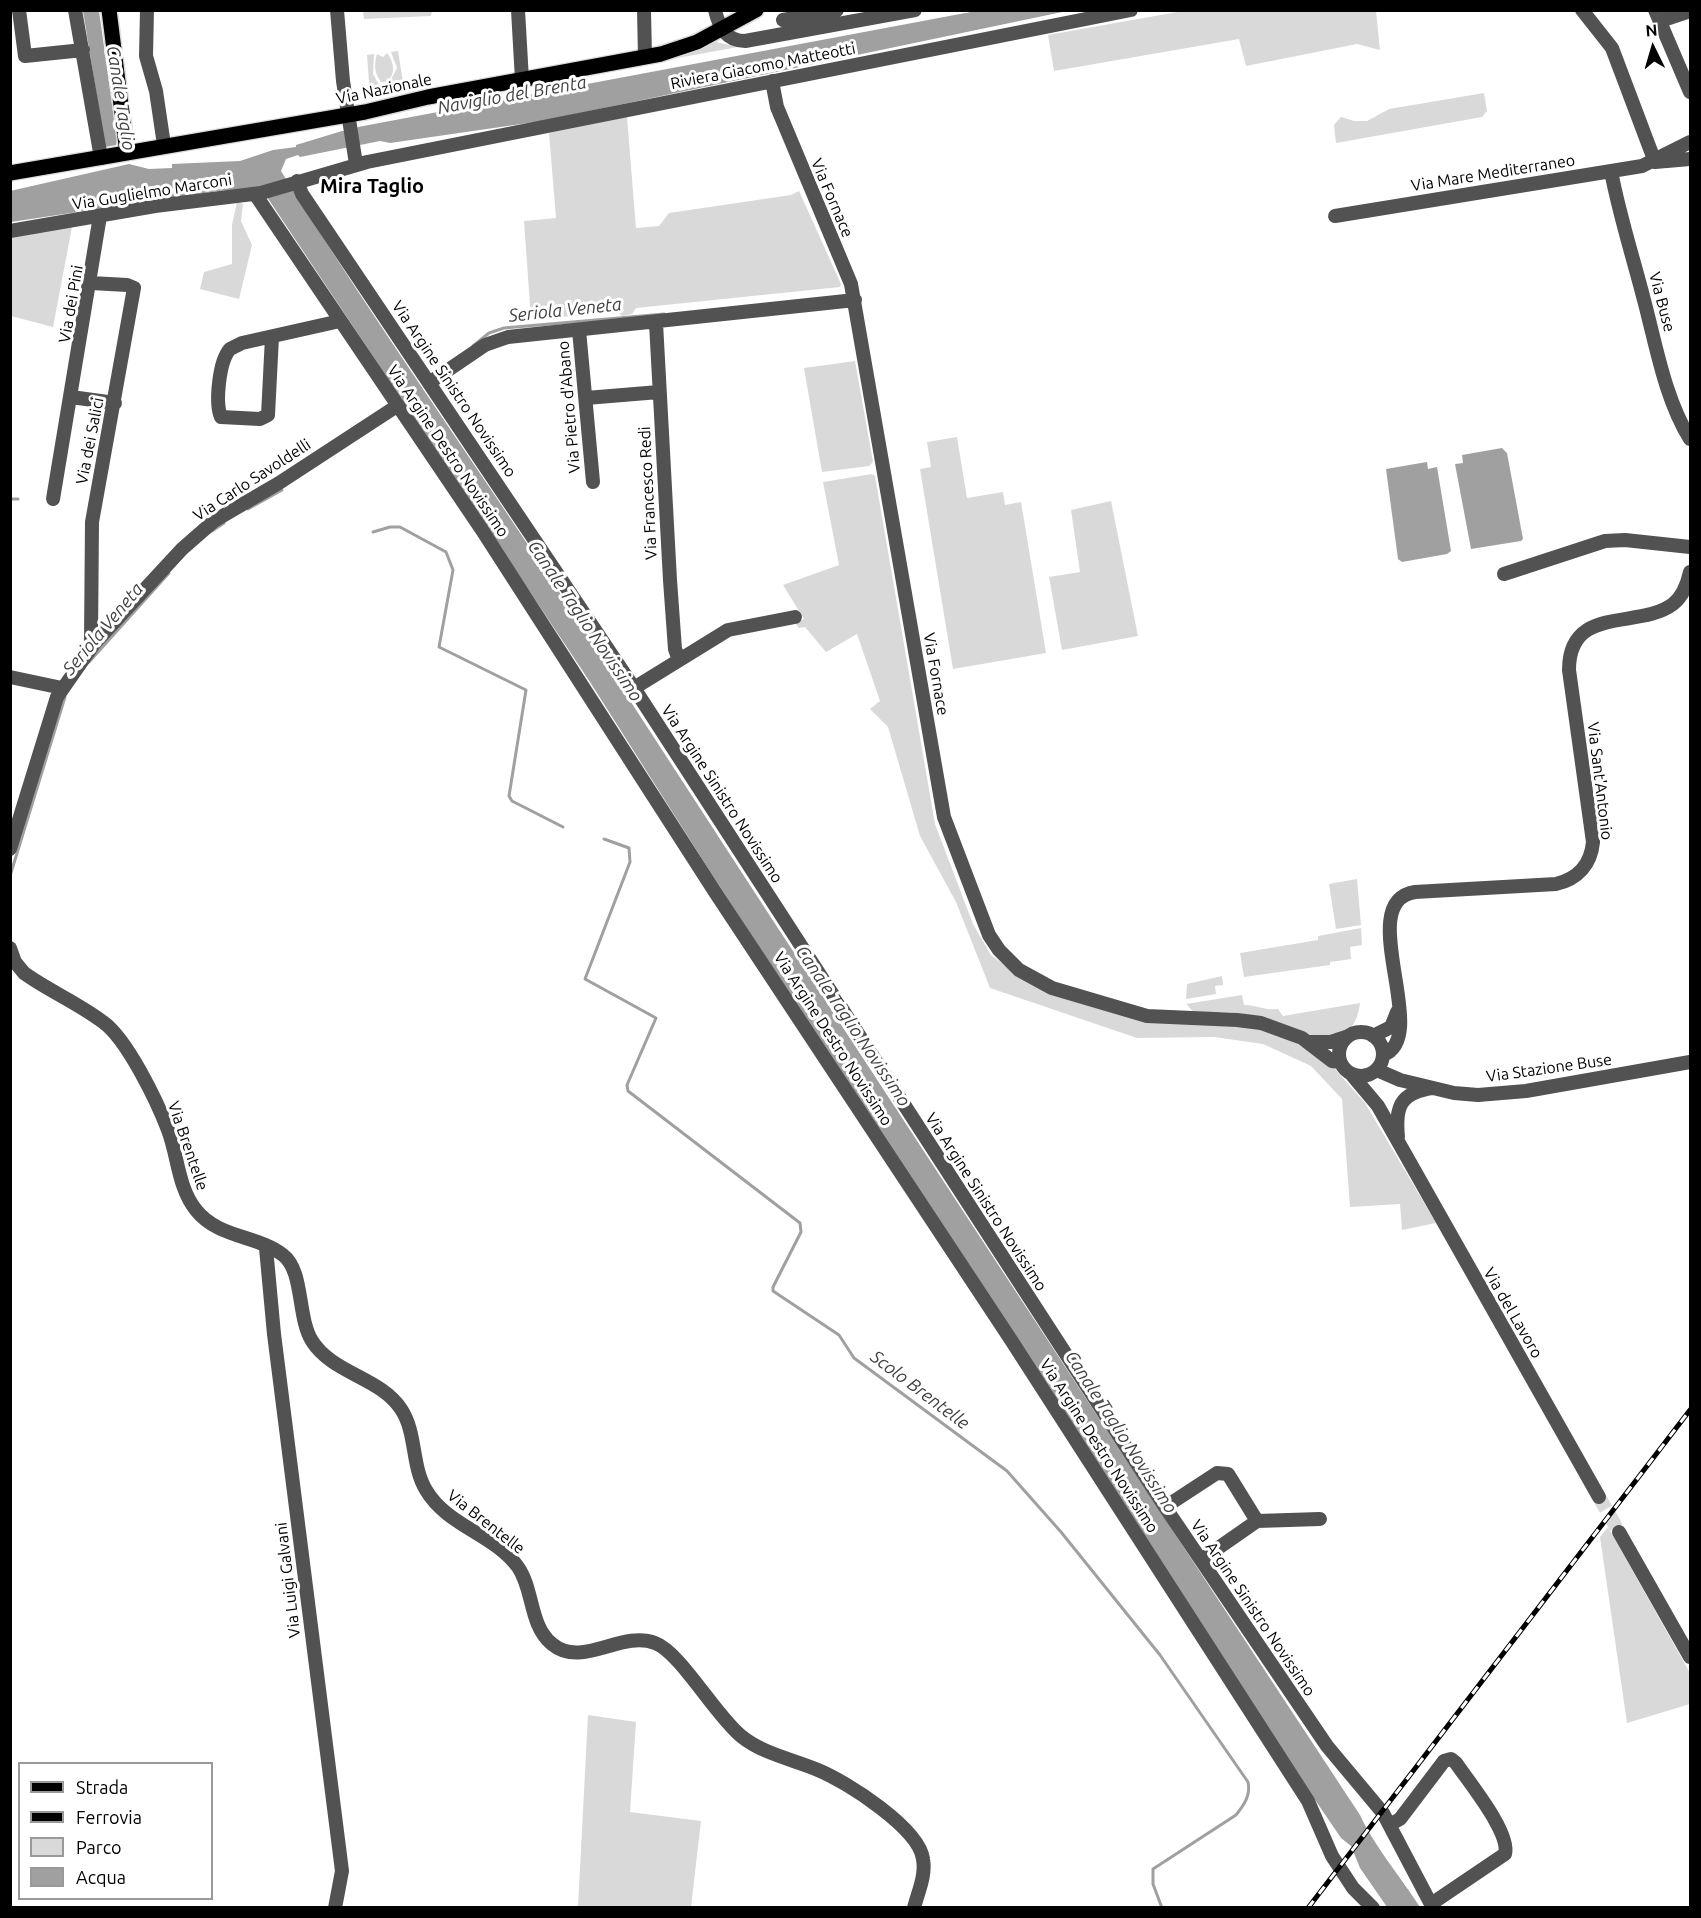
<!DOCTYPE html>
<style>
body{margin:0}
#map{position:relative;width:1701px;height:1918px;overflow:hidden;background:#fff;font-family:Ubuntu,sans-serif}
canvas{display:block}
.frame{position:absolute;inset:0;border:12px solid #000;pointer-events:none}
.legend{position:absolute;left:18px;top:1762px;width:195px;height:138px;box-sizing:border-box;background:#fff;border:2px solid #999;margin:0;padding:8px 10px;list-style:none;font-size:18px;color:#000}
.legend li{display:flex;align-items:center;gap:12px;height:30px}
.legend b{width:30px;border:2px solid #999}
.north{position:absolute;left:1623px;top:18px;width:60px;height:60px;-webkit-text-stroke:4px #fff;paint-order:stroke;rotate:355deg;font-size:16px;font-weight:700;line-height:24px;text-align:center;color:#000}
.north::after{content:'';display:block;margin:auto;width:21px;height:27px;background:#000;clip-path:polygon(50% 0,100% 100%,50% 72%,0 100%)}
</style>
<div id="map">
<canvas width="1701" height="1918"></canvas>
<div class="frame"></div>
<ul class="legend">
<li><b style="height:8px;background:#000"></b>Strada</li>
<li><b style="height:8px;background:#000"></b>Ferrovia</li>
<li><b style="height:16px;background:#d9d9d9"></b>Parco</li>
<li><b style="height:16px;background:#a0a0a0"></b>Acqua</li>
</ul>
<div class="north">N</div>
</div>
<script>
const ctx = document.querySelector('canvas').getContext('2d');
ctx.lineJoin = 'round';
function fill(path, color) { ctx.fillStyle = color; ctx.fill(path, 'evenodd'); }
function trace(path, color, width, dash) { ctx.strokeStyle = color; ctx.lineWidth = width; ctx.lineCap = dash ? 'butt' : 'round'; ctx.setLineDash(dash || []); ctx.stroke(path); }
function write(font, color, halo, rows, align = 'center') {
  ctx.font = font + ' Ubuntu,sans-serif'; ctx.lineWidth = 6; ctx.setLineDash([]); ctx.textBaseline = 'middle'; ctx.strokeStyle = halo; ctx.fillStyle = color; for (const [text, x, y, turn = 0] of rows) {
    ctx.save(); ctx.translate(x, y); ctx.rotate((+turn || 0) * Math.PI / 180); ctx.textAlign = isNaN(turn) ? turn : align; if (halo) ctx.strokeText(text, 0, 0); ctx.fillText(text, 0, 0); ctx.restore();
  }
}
fill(new Path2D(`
 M363,11v-1l69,1 -1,5 -67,3z
 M1376,11l4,39 -23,-6 -111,22 -7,-27 -185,32 -6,-36 135,-24z
 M716,42l22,5 -77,14z
 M398,51l6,37 -16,3 -1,-4 10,-19 -6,-16z
 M387,53c7,9 10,23 -2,29h-4c-7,-9 -7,-18 -4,-28l6,3z
 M374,54l-1,20 10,18 -13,3 -3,-40z
 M1484,93l3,18 -5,6 -146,26 -2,-18 7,-8 13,4h13l22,-12z
 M627,117l9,111 23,-2 10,-13 122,-18 8,-4 42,93 -1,3 -204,21 -4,6 -10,2 -3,-3 -88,6 -7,-98 32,-3 -7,-85z
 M237,202l6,2 -2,17 11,24 -13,54 -39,-10 4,-17 28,-8v-39z
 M72,227l-19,100 -42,-11 -1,-80z
 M855,361l18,101 -4,4 -47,6 -18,-104z
 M957,437l10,61 36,-6 2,13 16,-3 25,151 -93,16 -33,-200 11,-2 -4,-25z
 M872,474l3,2 60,348 38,100 18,31 28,21 99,38 125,11 40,11 45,25 37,42 71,120 -34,7 -2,-26 -50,3 -8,-108 -31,-33 -48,-22 -49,-7 -77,1 -147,-50 -34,-86 -36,-66 -32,-109 -18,-18 10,-8 -23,-67 -31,18 -21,-25 -6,1 -4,-5 9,-4 -21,-34 56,-20 -16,-83z
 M1111,501l27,135 -76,14 -13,-73 31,-5 -9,-62z
 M1357,879l4,46 -25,4 -7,-45z
 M1361,928l1,17 -12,2 1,12 -21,3v3l-86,12 -4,-24 78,-13v-4z
 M1222,976l1,9 -8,1 1,8 -30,5 1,-15z
 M1242,995l2,10c11,-1 21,6 34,4l5,7 77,-13c-8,65 -75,20 -110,12 -19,-4 -38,-3 -56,-3l-8,-8z
 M1608,1527l82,146v31l-63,19 -27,-186z
 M588,1715l48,7 -6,90 71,9 -10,86h-113z`), '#d9d9d9');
fill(new Path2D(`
 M83,11h16l18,129 -1,5 -11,2z
 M976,11h91l-525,110 -152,22 -10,-2 -80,16 -2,-2 -12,4 -5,12c93,151 197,296 294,445 260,401 522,800 785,1199 13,29 42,64 60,92h-33l-27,-39 -9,-22 -10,-8 -34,-50 -596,-915 -121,-191 -323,-485 -22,-8 -28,2 -206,31 -1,-31 119,-27 20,5 23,-1v-4l68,-3 33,-11 23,-3v-2l46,-14h13l3,-4z
 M1502,448l5,5 16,86 -2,2 -50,8 -16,-85 8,-1 -1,-8z
 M1427,462l1,7 9,-2 14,84 -4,3 -45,8 -4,-3 -12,-90z`), '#a0a0a0');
trace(new Path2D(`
 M473,346l16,-13 15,-5 160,-14
 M10,499h8
 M248,509l34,-19
 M212,531l12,-8
 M373,532l17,-5h10l46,25 7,18 -14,77 87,43 -17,106 3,5 51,26
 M89,662l80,-89
 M604,839l25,9 1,14 -45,117 71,39 -29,67 1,6 172,132 1,9 -28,55v4l66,44 15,23 153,113 54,61 99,123 88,127c3,13 -4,23 -12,33l-83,54v15l9,24
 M10,876l55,-179
 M1337,1908h8`), '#a0a0a0', 3);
trace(new Path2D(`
 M1599,1497l20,35`), '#d9d9d9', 14, [14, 7]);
const major = new Path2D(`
 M109,10l18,143
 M10,173l355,-61 63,-15 233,-43 36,-12 59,-32`);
trace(major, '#dbdbdb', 18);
trace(new Path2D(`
 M19,10l6,46 58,-6
 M75,10l26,148
 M147,10l-1,46 10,35 8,54
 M337,10l6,71 13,83
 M518,10l4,70
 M644,10l1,47
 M715,10c4,17 11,31 30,31l170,-31
 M1582,10l30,38 43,114
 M1655,10l35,82
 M783,20l54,-10
 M1660,21l30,-10
 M772,81l5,26 74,177 93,533 45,118 10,15 20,20 33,18 95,28 90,4 24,3 41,15 30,23 8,1
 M1655,162l35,-3
 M1611,171c8,43 22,86 33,129 12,45 21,99 46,139
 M297,181l5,13 332,494 531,819 162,239 56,67 50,95
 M255,194l227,336 233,362 296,448 297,461 24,55 21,32 20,20
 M1335,216l307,-50 48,-24
 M10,231l145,-25 106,-13 106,-31 764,-152
 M91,283l36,2 7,3 -42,234 -1,117 3,5
 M656,323l14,257 5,69 4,11
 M579,330l14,152
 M272,337l-4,78 -8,4 -39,-2c-6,-14 -2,-56 9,-68l12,-6 98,-22
 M429,383l56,-38 23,-8 347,-37
 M71,397l44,6
 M586,398l73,-6
 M53,499l47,-283
 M1504,574l101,-33 20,-1 65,7
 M10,677l52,11
 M634,688l94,-58 67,-13
 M10,849l47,-152 37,-53 88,-95 32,-28 65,-38 118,-77
 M10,948l5,14 9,11c25,18 54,30 79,49 24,17 54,79 65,108 10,26 10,58 28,80 22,28 61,25 87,45 21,16 14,62 29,86 21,33 68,36 89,68 16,24 10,56 25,81 21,36 68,44 92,77 16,23 11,58 34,77 30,25 69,-14 103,-1 25,9 60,72 86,93 22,18 51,23 77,34 29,12 101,58 105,89 3,17 -5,33 -9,49
 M1339 1054a22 22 0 1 1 44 0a22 22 0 1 1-44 0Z
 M1373,1036l18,-9 6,-15
 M1309,1042h22l15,-5
 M1383,1055c50,-18 -31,-153 32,-163l141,-8c22,-5 35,-20 37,-42l-24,-172c0,-66 70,-40 104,-66 10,-8 14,-19 17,-32
 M1377,1070l23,10 54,13 24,2 48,-4 164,-29
 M1352,1075l26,31 221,391
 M1398,1137c-3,-30 2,-44 34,-49
 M266,1248l8,86 68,537 -7,37
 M1165,1507l52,-34 11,1 29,47 -56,39
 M1257,1521l63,-2
 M1619,1532l71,125
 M1391,1824l9,-5 44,-58 7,-2 5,4c12,18 55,70 49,91l-74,50`), '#525252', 14);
trace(major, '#000', 15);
const rail = new Path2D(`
 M1308,1908l382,-498`);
trace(rail, '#000', 5);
trace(rail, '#fff', 3, [9]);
write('16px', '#000', '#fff', [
 ["Riviera Giacomo Matteotti",763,66,-11],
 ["Via Nazionale",384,89,-12],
 ["Via Mare Mediterraneo",1493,173,-9],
 ["Via Guglielmo Marconi",152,192,-9],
 ["Via Fornace",832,198,67],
 ["Via Buse",1662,302,75],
 ["Via dei Pini",71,304,-80],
 ["Via Argine Sinistro Novissimo",454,389,56],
 ["Via Pietro d'Abano",569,407,-95],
 ["Via dei Salici",90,441,-79],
 ["Via Argine Destro Novissimo",448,451,56],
 ["Via Carlo Savoldelli",252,480,-33],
 ["Via Francesco Redi",648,493,-93],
 ["Via Fornace",936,674,80],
 ["Via Sant'Antonio",1600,781,83],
 ["Via Argine Sinistro Novissimo",722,794,57],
 ["Via Argine Destro Novissimo",833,1039,57],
 ["Via Stazione Buse",1549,1068,-8],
 ["Via Brentelle",188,1146,71],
 ["Via Argine Sinistro Novissimo",986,1202,57],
 ["Via del Lavoro",1513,1313,60],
 ["Via Argine Destro Novissimo",1099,1446,57],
 ["Via Brentelle",486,1522,38],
 ["Via Luigi Galvani",288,1580,-97],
 ["Via Argine Sinistro Novissimo",1253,1608,56]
]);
write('italic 18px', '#414141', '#fff', [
 ["Naviglio del Brenta",512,95,-10],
 ["Canale Taglio",121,98,81],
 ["Seriola Veneta",565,310,-6],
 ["Canale Taglio Novissimo",585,621,56],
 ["Seriola Veneta",103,629,-50],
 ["Canale Taglio Novissimo",853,1026,56],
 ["Scolo Brentelle",920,1390,37],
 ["Canale Taglio Novissimo",1121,1432,57]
]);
write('bold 20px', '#000', '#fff', [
 ["Mira Taglio",372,186]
]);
</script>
